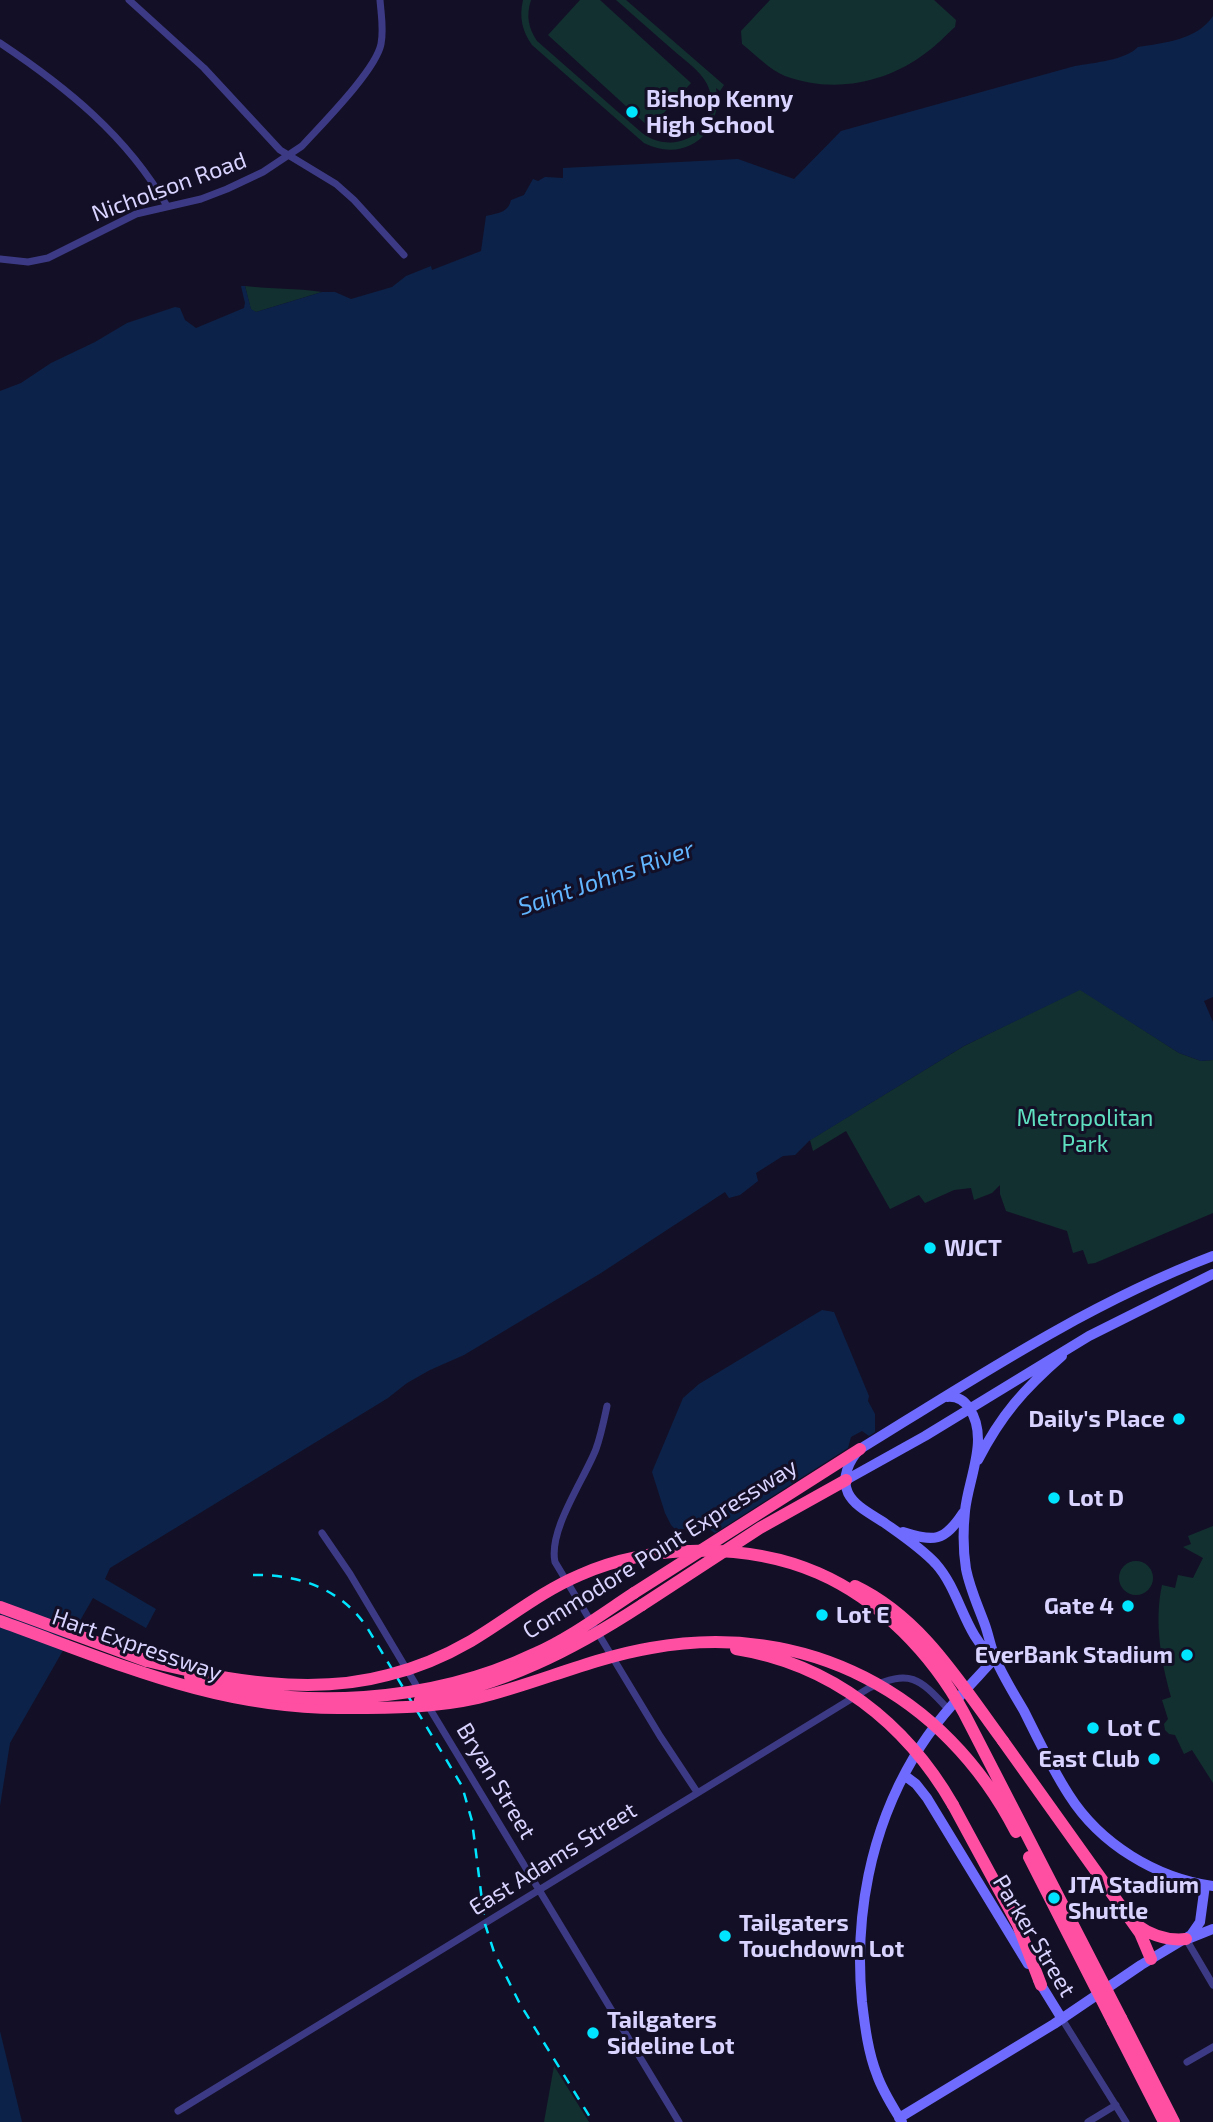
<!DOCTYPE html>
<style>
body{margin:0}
canvas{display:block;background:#130f26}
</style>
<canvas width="1213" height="2122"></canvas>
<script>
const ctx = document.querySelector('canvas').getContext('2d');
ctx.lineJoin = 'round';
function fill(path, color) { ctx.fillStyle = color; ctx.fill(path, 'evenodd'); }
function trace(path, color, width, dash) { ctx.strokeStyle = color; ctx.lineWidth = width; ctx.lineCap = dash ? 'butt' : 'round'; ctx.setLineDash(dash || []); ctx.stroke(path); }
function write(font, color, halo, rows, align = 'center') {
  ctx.font = font + ' "Exo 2",sans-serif'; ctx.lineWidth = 6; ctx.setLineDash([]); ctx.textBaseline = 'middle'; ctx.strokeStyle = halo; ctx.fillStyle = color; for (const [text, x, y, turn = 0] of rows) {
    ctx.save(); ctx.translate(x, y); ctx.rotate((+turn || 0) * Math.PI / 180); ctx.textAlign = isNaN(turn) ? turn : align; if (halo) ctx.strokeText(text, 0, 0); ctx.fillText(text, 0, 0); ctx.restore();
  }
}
fill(new Path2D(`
 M523,0h8c-5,15 -3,28 6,41l105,92c36,27 85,-8 65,-49 -7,-14 -23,-24 -34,-34 -19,-17 -38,-33 -57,-50h10l98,85 -4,6 -4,-3c8,45 -31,76 -72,55l-112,-98c-10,-14 -13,-28 -9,-45z
 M580,0h20l91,83 -41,45 -102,-93z
 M770,0h164l22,20 -1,7c-9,8 -18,18 -28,25 -40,31 -93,42 -142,24 -15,-6 -30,-22 -43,-32l-1,-13z
 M245,286c26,3 51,2 77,6l-66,20 -5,-2z
 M1080,989l99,64 22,8 12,-1v153l-118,50 -7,1 -5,-14 -10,3 -6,-22 -61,-20 -6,-17v-9l-8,8 -18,7 -3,-12 -17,2 -29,13 -6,-8 -29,14 -44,-78 -33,20 -3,-11 154,-94z
 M1213,1526v257l-21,-33 -8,4 -9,-19 -6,-1 -4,-4 -1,-6 4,-5 -6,-19 9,-3c-10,-36 -17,-75 -9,-112l13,3 3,-13 15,3 10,-20 -20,-11 8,-3 -3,-8z
 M1119 1578a17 17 0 1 1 34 0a17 17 0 1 1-34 0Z
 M554,2066l35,56h-45z`), '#12302f');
fill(new Path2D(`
 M1213,16v981l-9,4 9,21v38l-12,1 -22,-8 -99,-63 -116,56 -155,95 -14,14 -12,1 -27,17 2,8 -18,14 -11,3 -4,-6 -124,81 -137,82 -34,15 -23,13 -19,15 -278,170 -5,11 51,30 -10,19 -53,-30 -83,145 -10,63v-1415l21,-8 30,-20 44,-21 32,-19 48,-16 5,1 5,12 11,8 48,-20 1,-5 -4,-17h4l6,23 5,3 66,-20h13l16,7 41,-12 14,-11 25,-10 1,4 49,-19 5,-35c12,-3 22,-3 25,-16l13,-5 9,-16 5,2 7,-4 18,1v-10l175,-9 56,20 47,-48 234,-65c18,-3 51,-6 63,-19 26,-4 59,-7 75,-31z
 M822,1310l12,2 35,84 -1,5 7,13v18l-6,4 -7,-5 -11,6 -3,11 -133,85 -6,-4h-34l-4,-4 -6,-12 -13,-41 31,-74 16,-14z
 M0,2031l22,91h-22z`), '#0c2248');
trace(new Path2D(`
 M129,0l75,68 76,82 56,34 18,16 50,55
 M0,43c66,44 127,93 167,163
 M0,259l28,3 20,-4 88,-44 65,-15 26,-10 36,-17 39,-26c20,-22 74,-76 79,-102 3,-15 0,-30 -1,-44
 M607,1406c-3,14 -6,29 -11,43 -11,29 -48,81 -41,113l105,174 37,56
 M322,1533l28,41 69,116
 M427,1704l252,418
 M1186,1939l27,46
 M1062,2019l64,103
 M1187,2062l26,-15
 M178,2111l691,-423c42,-19 50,-10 79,21
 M1088,2122l28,-17`), '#3d3a85', 7);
trace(new Path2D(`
 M947,1397c10,-1 17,3 22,11 21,30 -1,71 -4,103 -2,19 -2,39 1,58 4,20 12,37 19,56 4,11 6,24 11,35 8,18 18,34 28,51 14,28 28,58 45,84 31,49 87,83 144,91
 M978,1460c23,-45 46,-71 84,-104
 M846,1480l79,-44 164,-100 124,-62
 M903,1532c31,10 41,10 60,-19
 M995,1658c-30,-20 -34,-66 -59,-94 -15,-16 -33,-28 -50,-40 -13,-9 -31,-17 -38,-31 -7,-15 1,-33 12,-44 114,-70 227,-145 353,-193
 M904,1775l12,9 11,14 101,166
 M1190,1938l23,-9
 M1038,1980l24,39
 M899,2118l155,-94 87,-59 50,-30 9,-13 5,-37
 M902,2122c-9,-15 -19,-30 -25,-47 -9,-23 -12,-48 -15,-73 -8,-85 8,-171 52,-245 22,-38 52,-67 81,-99`), '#6f6bff', 10);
trace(new Path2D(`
 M634,1593l226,-144
 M642,1605l118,-77 86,-48
 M0,1607l147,54
 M0,1621c117,42 219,89 346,87
 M1003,1741l137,192 11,26
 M953,1805l65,120 23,60
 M1137,1925c15,11 30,16 49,14
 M1121,2018l53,104
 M1113,2022l51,100`), '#ff4fa3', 12);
trace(new Path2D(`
 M253,1575c46,-1 89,14 115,54l94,157 10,35 13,103 9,28 26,52 73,118`), '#00e5ff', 2.5, [10, 9]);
trace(new Path2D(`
 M855,1586c67,32 105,97 148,155
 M736,1649c95,15 170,74 217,156
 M147,1661c77,19 164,35 241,14 29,-7 57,-19 83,-34 37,-22 69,-49 109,-66 69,-31 167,-33 238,-2 62,27 114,81 146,140l157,305
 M190,1677c106,36 244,25 344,-23 36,-16 68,-40 100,-61
 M420,1700c82,-14 153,-50 222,-95
 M346,1708c45,0 88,0 132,-10 58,-14 114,-40 173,-50 154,-28 294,45 365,184
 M1029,1857l84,165`), '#ff4fa3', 12);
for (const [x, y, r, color] of [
 [632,112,7,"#00e5ff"],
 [930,1248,7,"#00e5ff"],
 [1179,1419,7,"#00e5ff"],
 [1054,1498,7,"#00e5ff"],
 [1128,1606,7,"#00e5ff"],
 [822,1615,7,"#00e5ff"],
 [1187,1655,7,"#00e5ff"],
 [1093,1728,7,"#00e5ff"],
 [1154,1759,7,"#00e5ff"],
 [1054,1898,7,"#00e5ff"],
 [725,1936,7,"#00e5ff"],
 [593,2033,7,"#00e5ff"]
]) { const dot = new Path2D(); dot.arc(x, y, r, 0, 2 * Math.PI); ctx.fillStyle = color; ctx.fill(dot); trace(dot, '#130f26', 2.5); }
write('bold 23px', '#d9d4ff', '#130f26', [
 ["Bishop Kenny",646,99],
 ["High School",646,125],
 ["WJCT",944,1248],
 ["Daily's Place",1165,1419,"right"],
 ["Lot D",1068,1498],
 ["Gate 4",1114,1606,"right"],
 ["Lot E",836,1615],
 ["EverBank Stadium",1173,1655,"right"],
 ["Lot C",1107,1728],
 ["East Club",1140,1759,"right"],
 ["JTA Stadium",1068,1885],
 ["Shuttle",1068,1911],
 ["Tailgaters",739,1923],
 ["Touchdown Lot",739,1949],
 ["Tailgaters",607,2020],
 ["Sideline Lot",607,2046]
], 'left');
write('23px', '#d9d4ff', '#130f26', [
 ["Nicholson Road",169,187,-20],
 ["Commodore Point Expressway",660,1549,-32],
 ["Hart Expressway",137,1645,19],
 ["Bryan Street",496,1781,59],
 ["East Adams Street",553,1859,-32],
 ["Parker Street",1034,1936,59]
]);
write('23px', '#5fe0c0', '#130f26', [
 ["Metropolitan",1085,1118],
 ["Park",1085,1144]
]);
write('italic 24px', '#62b6ff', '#130f26', [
 ["Saint Johns River",606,878,-19]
]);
</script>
